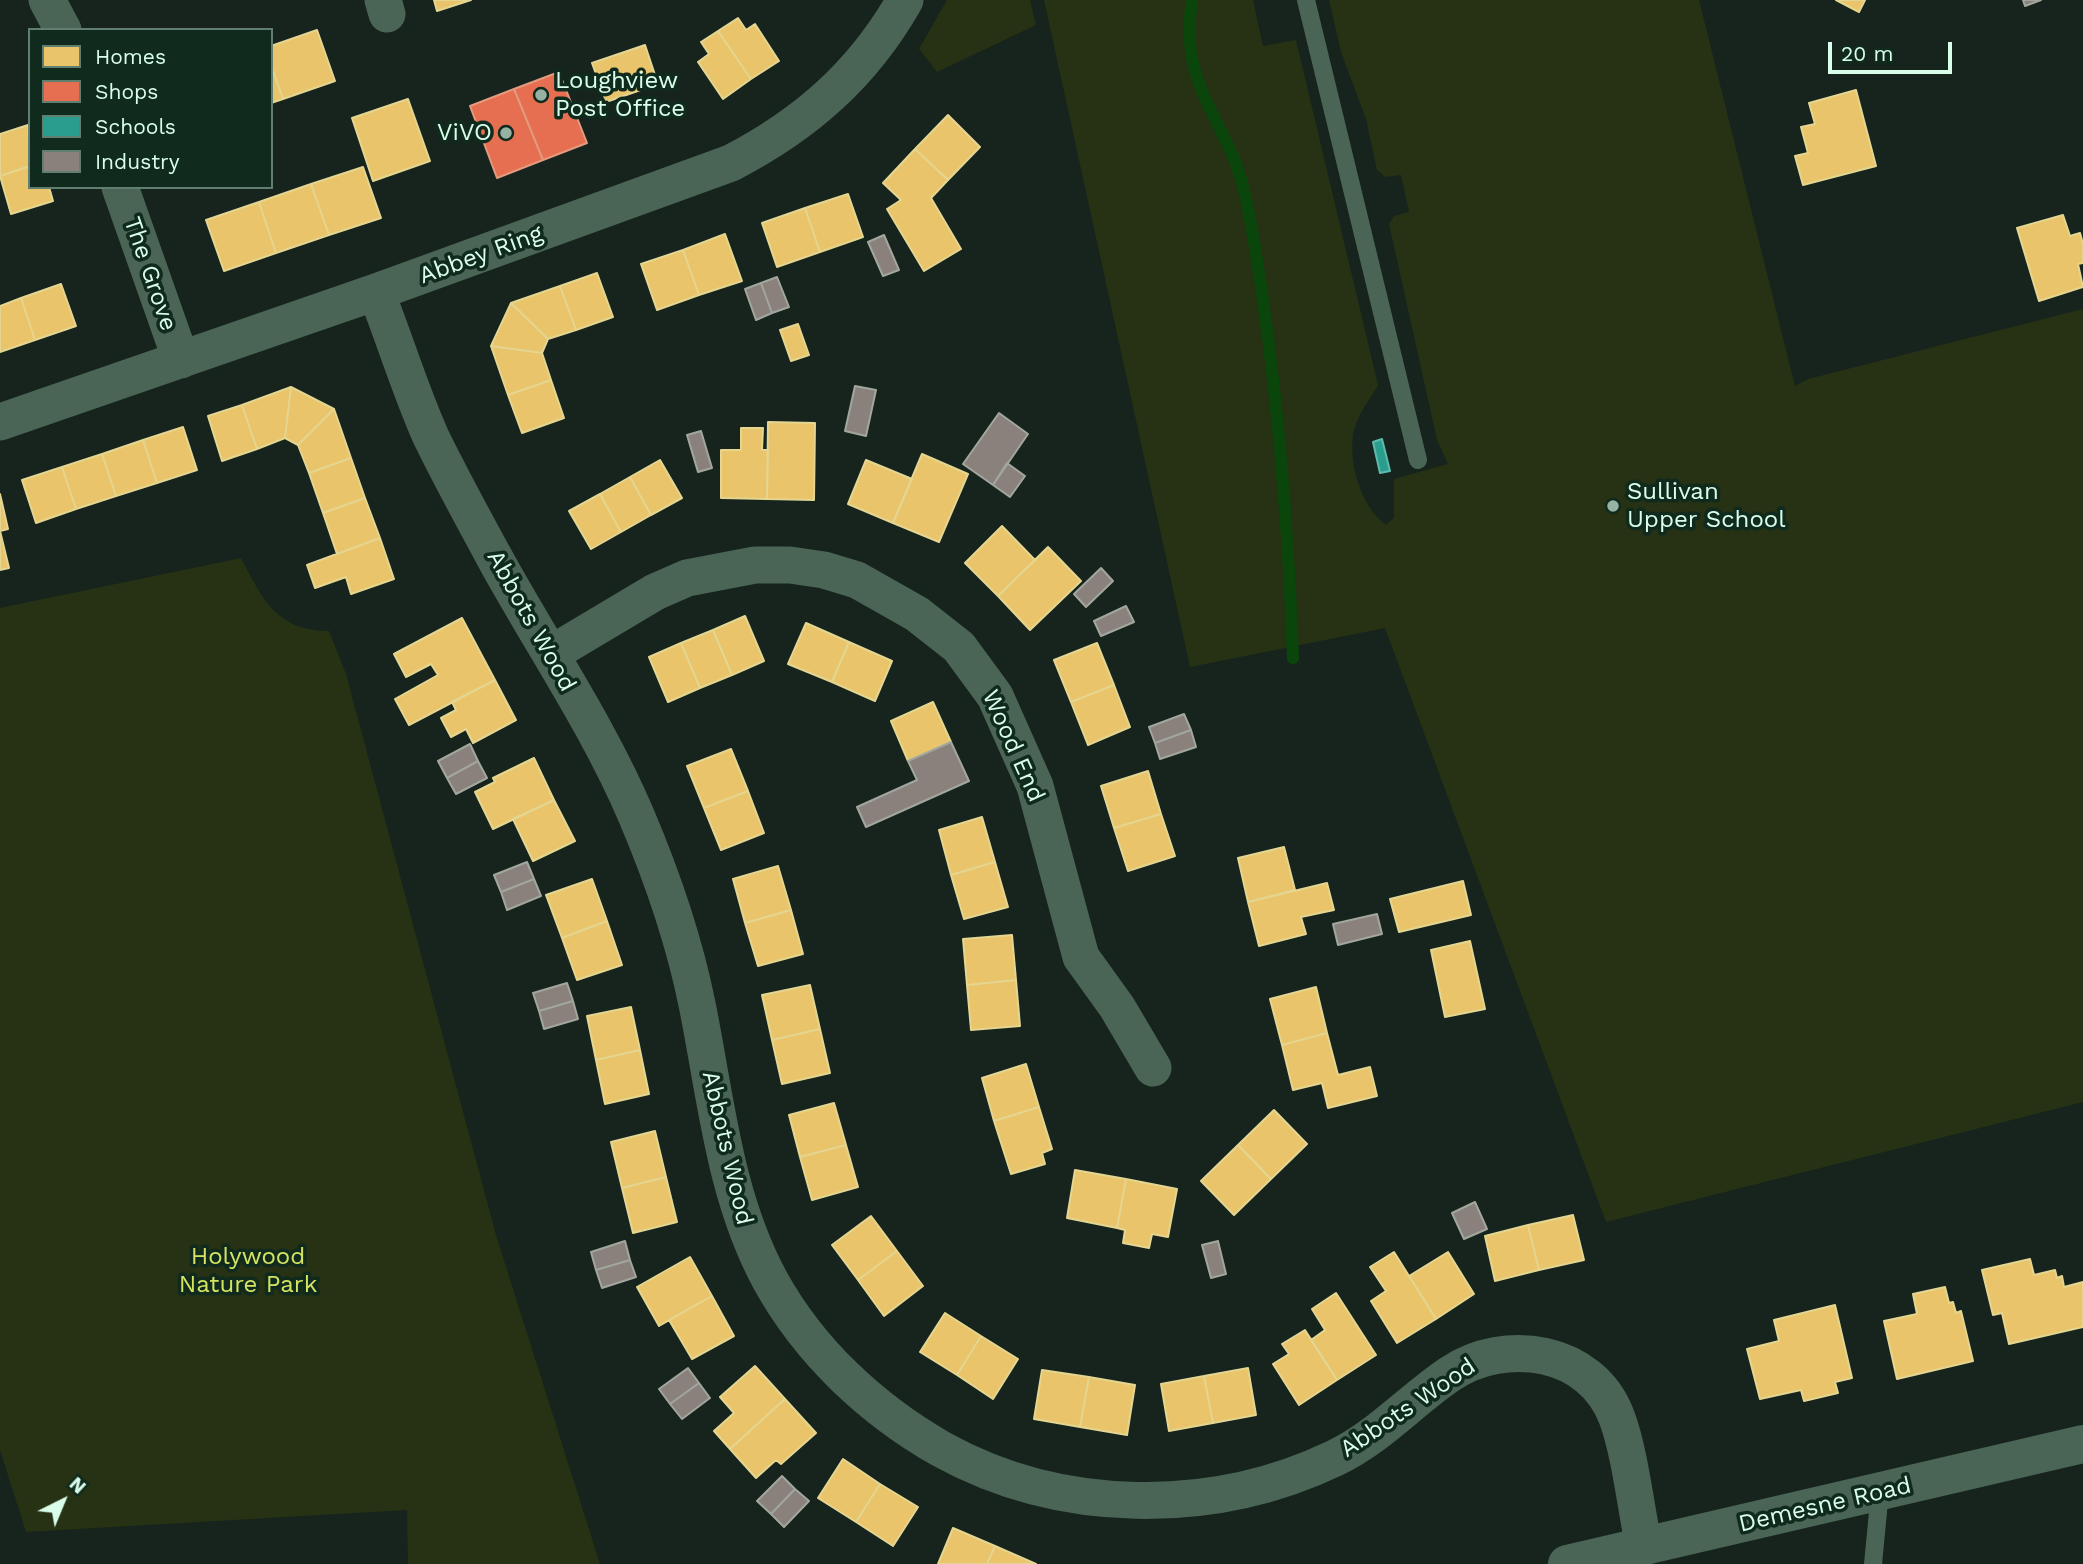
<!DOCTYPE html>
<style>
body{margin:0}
#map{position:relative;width:2083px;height:1564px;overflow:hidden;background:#16241d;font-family:"Work Sans",sans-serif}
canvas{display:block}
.legend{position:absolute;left:28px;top:28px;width:245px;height:161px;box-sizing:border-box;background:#102a1e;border:2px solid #607f70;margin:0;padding:9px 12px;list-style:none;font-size:21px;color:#d9ffeb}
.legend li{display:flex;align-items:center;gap:14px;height:35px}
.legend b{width:35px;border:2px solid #607f70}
.north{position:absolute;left:28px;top:1466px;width:70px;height:70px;-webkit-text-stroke:5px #102a1e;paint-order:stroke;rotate:43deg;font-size:19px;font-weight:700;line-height:28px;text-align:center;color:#d9ffeb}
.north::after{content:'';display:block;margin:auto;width:24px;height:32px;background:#d9ffeb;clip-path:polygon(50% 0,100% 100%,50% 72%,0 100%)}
.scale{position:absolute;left:1828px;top:42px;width:124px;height:32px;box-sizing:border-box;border:4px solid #d9ffeb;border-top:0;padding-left:9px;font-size:21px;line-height:24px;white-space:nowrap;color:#d9ffeb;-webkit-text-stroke:5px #102a1e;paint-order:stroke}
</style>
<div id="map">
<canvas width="2083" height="1564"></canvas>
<ul class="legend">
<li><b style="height:19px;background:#e9c46a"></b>Homes</li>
<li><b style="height:19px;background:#e76f51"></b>Shops</li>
<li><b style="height:19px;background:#2a9d8f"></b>Schools</li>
<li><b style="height:19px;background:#8a817c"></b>Industry</li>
</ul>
<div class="north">N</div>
<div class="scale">20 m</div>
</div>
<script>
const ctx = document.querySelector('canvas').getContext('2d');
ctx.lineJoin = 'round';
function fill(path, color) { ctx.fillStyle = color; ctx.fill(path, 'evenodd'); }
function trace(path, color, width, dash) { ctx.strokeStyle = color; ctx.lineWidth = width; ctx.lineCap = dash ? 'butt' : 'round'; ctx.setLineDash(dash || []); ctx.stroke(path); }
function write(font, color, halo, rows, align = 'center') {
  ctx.font = font + ' "Work Sans",sans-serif'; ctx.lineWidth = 7; ctx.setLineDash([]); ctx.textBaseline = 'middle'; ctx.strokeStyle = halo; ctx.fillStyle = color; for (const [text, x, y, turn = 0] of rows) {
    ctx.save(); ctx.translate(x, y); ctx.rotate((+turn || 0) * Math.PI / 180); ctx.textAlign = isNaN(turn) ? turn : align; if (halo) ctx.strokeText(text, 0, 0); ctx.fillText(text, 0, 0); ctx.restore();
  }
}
fill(new Path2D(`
 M947,0h83l6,25 -99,47 -18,-23z
 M1044,0h209l10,46 33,-6 82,345c-8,14 -23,34 -25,50 -4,31 8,71 33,90l8,-7v-39l54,-15 -11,-24 -48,-216 5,-8 15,-4 -8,-37 -16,2 -8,-7 -11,-51 -25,-67 -12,-52h370l96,386 13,-7 275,-70v793l-477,120 -221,-594 -195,39z
 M241,558c22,42 36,73 88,73l17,43 150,561 104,329h-192l-1,-54 -381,22 -26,-82v-842z`), '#263213');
const homes = new Path2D(`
 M434,0h37l-34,11z
 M1836,0h29l-6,12z
 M738,18l8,12 9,-6 24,37 -28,18 -33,-48z
 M317,30l18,51 -52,18 -12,-34v-19z
 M718,31l33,48 -28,20 -25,-37 11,-8 -8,-12z
 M645,45l13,39 -52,18 -14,-39z
 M271,65l12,34 -12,4z
 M1856,90l20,76 -73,19 -8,-29 13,-3 -7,-26 14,-3 -6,-21z
 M408,99l22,62 -57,20 -21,-63z
 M948,115l32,32 -32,33 -33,-31z
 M28,125l2,41 -30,10v-42z
 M915,149l33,31 -17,18 30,51 -37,22 -37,-62 14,-9 -18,-17z
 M30,166v21h19l4,14 -42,13 -11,-38z
 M363,167l18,51 -52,17 -18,-51z
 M311,184l18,51 -53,18 -17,-51z
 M848,194l15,43 -43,15 -15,-44z
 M259,202l17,51 -52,18 -18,-51z
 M805,208l15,44 -43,15 -15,-44z
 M2063,215l7,21 10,-3 3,11v19l-5,1 5,23 -44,14 -22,-73z
 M725,234l17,47 -43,14 -16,-45z
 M683,250l16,45 -42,15 -16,-46z
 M597,273l16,44 -37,13 -16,-44z
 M61,284l15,42 -41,14 -14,-42z
 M560,286l16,44 -28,9 -37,-36z
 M21,298l14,42 -35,12v-46z
 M511,303l37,36 -6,14 -51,-7z
 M798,324l11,31 -18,6 -11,-31z
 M491,346l51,7 9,27 -43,15z
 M551,380l13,38 -42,15 -14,-38z
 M291,387l-6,51 -28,11 -15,-44z
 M291,387l43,22 -36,36 -13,-7z
 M242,405l15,44 -35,12 -14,-45z
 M334,409l17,49 -42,15 -11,-28z
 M768,422l47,1 -1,77 -47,-1z
 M183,427l14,43 -40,13 -14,-43z
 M741,428h22l-1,22h6l-1,49 -46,-1v-48h20z
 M143,440l14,43 -41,13 -14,-42z
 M102,454l14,42 -40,13 -14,-42z
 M922,454l46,20 -29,68 -46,-19z
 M351,458l14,40 -42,15 -14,-40z
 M660,460l22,38 -31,17 -21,-38z
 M866,460l46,19 -19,44 -45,-19z
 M62,467l14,42 -40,14 -14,-43z
 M630,477l21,38 -30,17 -21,-38z
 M0,494l8,35 -8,2 9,37 -9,2z
 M600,494l21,38 -30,17 -22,-38z
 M365,498l15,40 -43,16 -14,-41z
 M1002,526l33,34 -37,36 -33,-33z
 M380,538l14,41 -43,15 -5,-17 -31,11 -8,-23z
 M1048,547l33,34 -51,49 -32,-34z
 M745,616l19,45 -32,14 -19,-45z
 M462,618l33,62 -86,45 -14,-26 43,-24 -7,-11 -25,13 -12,-23z
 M806,623l43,19 -17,40 -44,-18z
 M713,630l19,45 -32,13 -19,-45z
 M849,642l43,19 -17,40 -43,-19z
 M681,643l19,45 -32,14 -19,-45z
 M1097,643l17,42 -43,17 -17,-42z
 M495,680l21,40 -43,23 -7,-14 -15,8 -10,-19 15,-8 -4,-8z
 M1114,685l16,42 -42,18 -17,-43z
 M933,702l18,40 -43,19 -17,-40z
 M731,749l17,42 -44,17 -17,-42z
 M534,758l20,42 -61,29 -18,-37 20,-10 -2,-4z
 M1148,771l13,43 -47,14 -13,-42z
 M748,791l16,42 -43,17 -17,-42z
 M554,800l21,41 -42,20 -20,-42z
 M1161,814l14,42 -47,15 -14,-43z
 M982,817l13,45 -44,13 -12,-45z
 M1284,847l11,43 -47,12 -10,-44z
 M995,862l13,45 -44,12 -13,-44z
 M778,866l13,44 -46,13 -12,-44z
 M592,879l15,42 -45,17 -16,-43z
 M1463,881l8,34 -72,17 -9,-33z
 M1327,883l7,27 -33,7 5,17 -47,12 -11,-44z
 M791,910l12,44 -45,12 -13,-43z
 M607,921l15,44 -45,15 -15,-42z
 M1012,935l4,45 -49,5 -4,-46z
 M1470,941l15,68 -40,8 -14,-67z
 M1016,980l4,46 -49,4 -4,-45z
 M810,985l10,44 -48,11 -10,-45z
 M1316,987l11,46 -45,12 -12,-46z
 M631,1007l9,43 -44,10 -9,-44z
 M820,1029l10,44 -48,11 -10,-44z
 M1327,1033l11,42 32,-8 7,29 -49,12 -6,-25 -29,7 -11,-45z
 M640,1050l9,44 -44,10 -9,-44z
 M1026,1064l13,43 -45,14 -12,-43z
 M834,1103l12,42 -46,12 -11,-42z
 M1039,1107l13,42 -10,4 3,11 -34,10 -17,-53z
 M1274,1110l33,34 -36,35 -33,-34z
 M655,1131l11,46 -44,11 -11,-46z
 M846,1145l12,42 -46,13 -12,-43z
 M1238,1145l33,34 -37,36 -33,-34z
 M1075,1170l51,9 -9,49 -50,-10z
 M666,1177l11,45 -44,11 -11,-45z
 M1126,1179l51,10 -9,48 -16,-3 -3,14 -26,-5 2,-13 -8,-2z
 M1573,1215l11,45 -45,10 -11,-45z
 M871,1216l26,35 -39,29 -26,-35z
 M1528,1225l11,45 -44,11 -10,-45z
 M897,1251l26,35 -39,30 -26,-36z
 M1394,1252l42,67 -39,24 -26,-42 15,-10 -16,-24z
 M1448,1252l26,42 -38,25 -27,-43z
 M690,1257l22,39 -53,30 -22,-39z
 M2030,1259l4,16 21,-5 2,8 5,-2 2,11 19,-5v45l-74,17 -7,-31 -9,2 -11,-45z
 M1945,1287l4,16 4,-1 3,11 5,-2 12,50 -76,18 -13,-58 33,-7 -4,-20z
 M1336,1293l40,62 -39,25 -26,-40 14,-10 -13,-21z
 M712,1296l22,40 -42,23 -23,-39z
 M1835,1305l17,73 -17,4 3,11 -34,8 -3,-11 -41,9 -13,-50 32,-8 -5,-21z
 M945,1313l36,23 -24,39 -37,-23z
 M1305,1330l32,50 -38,25 -26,-41 16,-10 -7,-10z
 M981,1336l37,23 -25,40 -36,-24z
 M755,1366l30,33 -55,50 -16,-18 20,-18 -14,-16z
 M1248,1368l8,47 -43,8 -9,-47z
 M1042,1370l47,7 -9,50 -46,-8z
 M1204,1376l9,47 -44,8 -8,-47z
 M1089,1377l46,8 -8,50 -47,-8z
 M785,1399l31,34 -35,31 -5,-4 -20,18 -26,-29z
 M843,1459l37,25 -24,38 -38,-24z
 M880,1484l38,23 -25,39 -37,-24z
 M953,1528l42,18 -8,18h-49z
 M995,1546l41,18h-49z`);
fill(homes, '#e9c46a');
trace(homes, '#e4d691', 2);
const shops = new Path2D(`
 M559,72l28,71 -44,17 -29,-71z
 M514,89l29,71 -46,18 -27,-72z`);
fill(shops, '#e76f51');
trace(shops, '#e39a7f', 2);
const schools = new Path2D(`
 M1382,439l8,32 -10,2 -7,-31z`);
fill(schools, '#2a9d8f');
trace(schools, '#5ebaab', 2);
const industry = new Path2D(`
 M2023,0h18l-16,6z
 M884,235l15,35 -16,6 -15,-34z
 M777,277l12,30 -17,6 -11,-30z
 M761,283l11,30 -16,7 -11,-31z
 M855,386l21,4 -10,46 -21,-5z
 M999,413l29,21 -35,51 -30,-21z
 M701,431l11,37 -14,4 -11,-37z
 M1007,463l18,13 -15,21 -17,-12z
 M1101,568l12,13 -27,26 -12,-13z
 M1126,606l8,16 -33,14 -7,-15z
 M1184,714l7,16 -36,13 -6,-16z
 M1191,730l5,17 -36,12 -5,-16z
 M951,742l18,39 -103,46 -9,-20 60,-27 -9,-19z
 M470,744l8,17 -31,17 -9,-17z
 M478,761l9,17 -31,16 -9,-16z
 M527,862l7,17 -33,13 -7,-17z
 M534,879l7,17 -34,14 -6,-18z
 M1377,914l5,20 -44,11 -5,-21z
 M567,983l6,18 -34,10 -6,-18z
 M573,1001l5,18 -34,10 -5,-18z
 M1475,1202l12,27 -23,10 -12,-26z
 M625,1241l5,19 -34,10 -5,-18z
 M1218,1241l8,33 -15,4 -9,-33z
 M630,1260l6,17 -34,11 -6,-18z
 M688,1368l11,15 -29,21 -11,-15z
 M699,1383l11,15 -28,21 -12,-15z
 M782,1476l13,13 -24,25 -14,-13z
 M795,1489l14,12 -25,26 -13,-13z`);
fill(industry, '#8a817c');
trace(industry, '#a2a79d', 2);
trace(new Path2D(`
 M1192,0c-11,71 16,99 42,159 11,26 16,61 21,88 22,136 33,273 38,411`), '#0a460b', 12);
trace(new Path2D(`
 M1306,0l112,460
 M1873,1564l7,-73`), '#4a6555', 18);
trace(new Path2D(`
 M47,0l16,30
 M383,0l4,14
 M120,187l61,173
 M376,292c19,48 34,98 55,145 21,43 44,85 67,127 46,83 101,164 138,251 26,61 48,125 61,189 19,94 27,191 73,276 39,71 101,129 171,169 119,66 271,68 394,9 44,-21 75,-57 115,-84 55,-37 142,-25 167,44 13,35 19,91 27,129
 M0,422l376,-130 355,-129c75,-39 132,-89 174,-163
 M551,654l104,-62 32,-14 68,-13h35l34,5 33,10 60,34 42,33 36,49 40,90 46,171 36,50 36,61`), '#4a6555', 37);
trace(new Path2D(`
 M1567,1564l516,-120`), '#4a6555', 38);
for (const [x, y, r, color] of [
 [541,95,7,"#95b2a3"],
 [506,133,7,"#95b2a3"],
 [1613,506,7,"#95b2a3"]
]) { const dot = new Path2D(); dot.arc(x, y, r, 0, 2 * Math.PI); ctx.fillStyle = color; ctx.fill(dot); trace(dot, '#102a1e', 2.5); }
write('24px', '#d9ffeb', '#102a1e', [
 ["Loughview",555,81],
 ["Post Office",555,109],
 ["ViVO",492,133,"right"],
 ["Sullivan",1627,492],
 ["Upper School",1627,520]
], 'left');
write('24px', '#d9ffeb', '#102a1e', [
 ["Abbey Ring",481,255,-20],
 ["The Grove",150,274,71],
 ["Abbots Wood",531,621,61],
 ["Wood End",1013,746,66],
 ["Abbots Wood",727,1148,77],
 ["Abbots Wood",1408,1408,-34],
 ["Demesne Road",1825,1505,-13]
]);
write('24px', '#d5e460', '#102a1e', [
 ["Holywood",248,1257],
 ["Nature Park",248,1285]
]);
</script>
